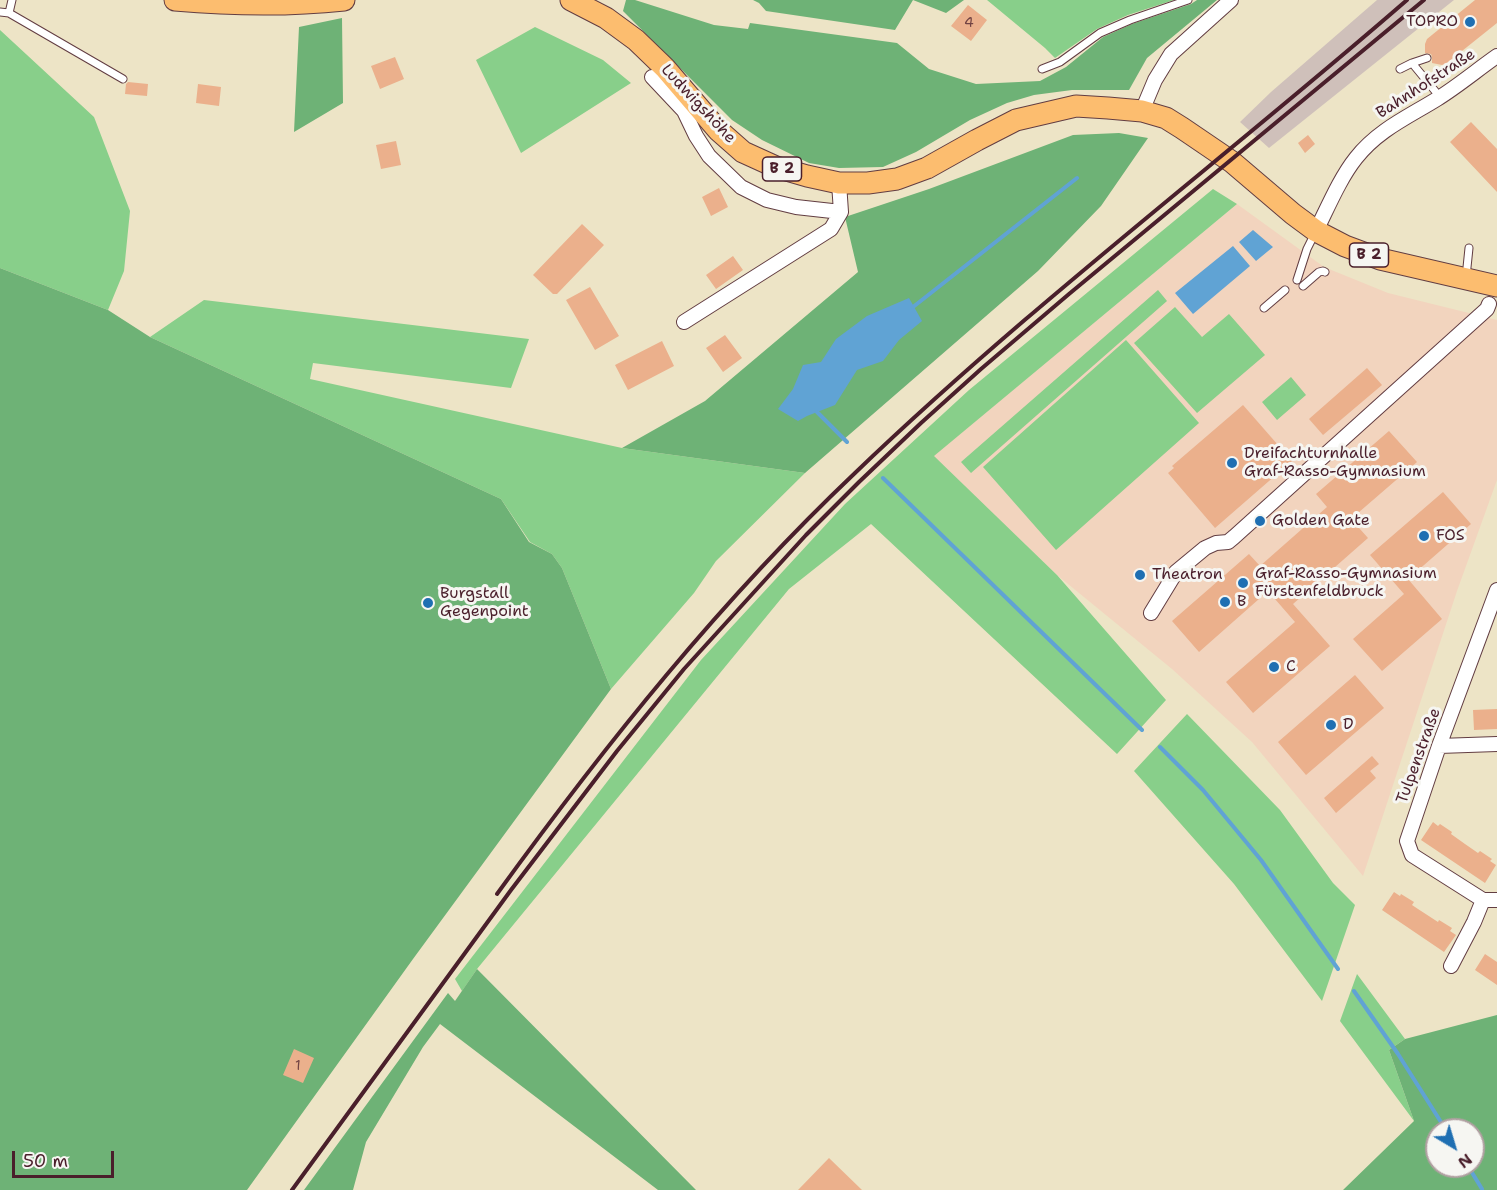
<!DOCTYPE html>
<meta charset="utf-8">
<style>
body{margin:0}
#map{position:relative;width:1497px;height:1190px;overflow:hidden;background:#ede4c6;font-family:"Shantell Sans",sans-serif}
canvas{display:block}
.north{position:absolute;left:1425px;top:1118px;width:60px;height:60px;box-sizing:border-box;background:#f6f6f2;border:2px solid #b1a0a2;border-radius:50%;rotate:142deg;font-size:16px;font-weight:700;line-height:24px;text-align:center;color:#4a1f2b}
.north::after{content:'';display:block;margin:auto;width:21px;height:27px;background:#1f6fb2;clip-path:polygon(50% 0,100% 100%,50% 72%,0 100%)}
.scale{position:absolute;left:12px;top:1151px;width:102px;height:27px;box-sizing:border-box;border:3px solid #4a1f2b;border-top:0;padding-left:8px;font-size:18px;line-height:21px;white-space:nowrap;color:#4a1f2b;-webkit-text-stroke:4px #f6f6f2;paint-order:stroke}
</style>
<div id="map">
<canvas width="1497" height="1190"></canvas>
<div class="north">N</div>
<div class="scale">50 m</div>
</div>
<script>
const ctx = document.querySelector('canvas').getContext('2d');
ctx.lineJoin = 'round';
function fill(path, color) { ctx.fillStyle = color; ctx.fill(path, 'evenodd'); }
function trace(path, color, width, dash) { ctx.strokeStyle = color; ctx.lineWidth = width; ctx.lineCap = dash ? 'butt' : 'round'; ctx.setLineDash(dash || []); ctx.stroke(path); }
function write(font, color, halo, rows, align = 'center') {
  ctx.font = font + ' "Shantell Sans",sans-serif'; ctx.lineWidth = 6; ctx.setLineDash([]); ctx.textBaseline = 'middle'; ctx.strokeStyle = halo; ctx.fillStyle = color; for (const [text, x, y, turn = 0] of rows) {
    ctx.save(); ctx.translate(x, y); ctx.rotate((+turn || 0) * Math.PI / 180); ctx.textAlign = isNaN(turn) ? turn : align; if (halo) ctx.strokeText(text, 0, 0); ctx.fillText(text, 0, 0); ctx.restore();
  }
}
fill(new Path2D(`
 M1237,204l87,63 64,26 109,27v160l-40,111 -94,285 -111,-134 -80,-73 -115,-94 -124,-119z`), '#f2d4be');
fill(new Path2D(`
 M1377,0h77l-185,148 -29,-26 31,-30z`), '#cfc0ba');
fill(new Path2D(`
 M987,0h187l-46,15 -31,14 -42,29 -10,-10z
 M535,27l68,33 28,23 -110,70 -45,-93z
 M0,30l94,87 36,94 -6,60 -16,39 -108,-42z
 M1213,189l24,15 -303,252 123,119 109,125 -49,54 -246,-230 -82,65 -312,380 -15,22 -7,-12 246,-319 144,-156 124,-114z
 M1158,290l9,11 -196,172 -10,-11z
 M204,300l325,39 -18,49 -198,-25 -3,16 312,69 183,25 -89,88 -22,32 -83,96 -49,-121 -10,-14 -22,-12 -29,-43 -351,-162z
 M1175,307l27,30 27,-23 36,41 -68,58 -63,-70z
 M1126,340l73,83 -143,127 -73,-83z
 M1291,377l15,18 -29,25 -15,-18z
 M1187,714l93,96 53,73 22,22 -33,96 -88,-117 -100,-113z
 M1357,974l48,65 -16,11 25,71 -74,-100z`), '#88cf8a');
fill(new Path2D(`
 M626,0h9l79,25 34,4 2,-6 147,20 32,26 47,15 64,-3 26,-14 37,-30 29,-13 59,-20 6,-4h20l-70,58 -18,32h-57l-38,5 -27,8 -37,17 -54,32 -33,15 -44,1 -30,-5 -47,-23 -30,-20 -109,-109z
 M753,0h211l-18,13 -33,-13 -18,30 -129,-19 -7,-8z
 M342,18l1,85 -49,29 5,-105z
 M1119,133l29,5 -47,68 -63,65 -233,202 -183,-25 83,-47 153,-129 -13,-55 84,-28 144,-54z
 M0,268l108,42 42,27 351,162 28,43 23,12 10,14 49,121 -198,270 -166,231h-247z
 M477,969l219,221h-38l-218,-166 -17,23 -57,95 -13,48h-49l144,-197 7,8z
 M1497,1015v175h-154l71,-69 -25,-71 16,-11zM1437,1130h36v36h-36z`), '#6eb276');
fill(new Path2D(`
 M1253,230l20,17 -17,14 -17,-19z
 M1233,246l17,20 -57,48 -18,-21z
 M909,298l13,23 -23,19 -16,21 -26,9 -22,35 -28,11 -9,5 -20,-12 15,-20 10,-24 18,-3 15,-23 31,-23z`), '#60a3d4');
trace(new Path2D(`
 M913,307l164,-129
 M817,412l30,30
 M883,478l259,252
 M1160,747l43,43 58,70 77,109
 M1354,991l44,63 48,76
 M1468,1166l14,23`), '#60a3d4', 4);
fill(new Path2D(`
 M1475,0h22v23l-50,40 -5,2 -10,-2v-6l-1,-3 -6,-1v-9l2,-5z
 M968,5l19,15 -16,21 -20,-15z
 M395,57l9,22 -24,10 -9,-23z
 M128,82l20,2 -1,12 -22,-2 1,-10z
 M198,84l23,3 -2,19 -23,-3z
 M1471,122l26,27v43l-47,-50z
 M1308,135l7,9 -10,9 -7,-10z
 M396,141l5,24 -20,4 -5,-24z
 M719,188l9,19 -17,9 -9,-19z
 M582,224l22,21 -47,49h-4l-20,-19z
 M733,256l10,14 -27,19 -10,-14z
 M590,287l29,49 -24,14 -29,-50z
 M725,335l17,23 -19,14 -17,-24z
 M662,341l12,25 -46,24 -13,-25z
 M1367,368l15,17 -59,50 -14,-16z
 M1243,405l49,56 -77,67 -47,-55 6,-5 -2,-2z
 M1389,431l28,31 -66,57 17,19 -75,66 37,42 -77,67 -27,-31 69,-60 -27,-31 -69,61 -27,-31 77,-67 11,12 67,-59 -11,-13z
 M1443,492l28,32 -63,55 34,40 -60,52 -29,-32 51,-45 -34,-39z
 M1355,675l29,33 -78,67 -28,-33z
 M1497,709v20l-23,1 -1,-20z
 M1372,756l7,8 -9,7 6,7 -40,35 -12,-15z
 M1433,822l5,4 2,-2 12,8 -1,2 14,10 13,9 2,-2 12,8 -2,2 6,4 -11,18 -64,-43z
 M1394,892l6,4 1,-2 13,8 -2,3 6,4 20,13 1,-2 13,8 -2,3 6,4 -12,17 -62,-42z
 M1485,954l12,8v23l-22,-15z
 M294,1049l20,9 -11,25 -20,-8z
 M829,1158l33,32h-64z`), '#ebb08c');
const lane = new Path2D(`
 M12,0l-3,13 114,66
 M0,12l9,1
 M1412,63l15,-5
 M1042,69l18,-7 40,-29 30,-13 58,-20
 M1400,69l12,-6 28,34
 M1466,277l3,-29
 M1297,280l10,-31 8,-16
 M1303,286l16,-14 4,-1 2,1
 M1264,308l21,-18`);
const street = new Path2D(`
 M652,77l32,34 12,25 13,20 32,31 26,13 29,7 45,5
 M1142,111l13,-31 16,-26 60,-54
 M1316,231c12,-24 24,-53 40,-73 22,-28 52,-41 81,-59 21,-13 40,-29 60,-43
 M684,322l147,-93 10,-17 -2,-29
 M1497,590l-58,156 -32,95 5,14 71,45h14
 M1151,613l25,-41 29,-24 11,-5 12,-1 6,-5 253,-228 2,-5
 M1439,746l58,-2
 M1451,966l23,-44 9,-22`);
const primary = new Path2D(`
 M175,0c57,5 113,6 169,0
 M571,0l35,18 30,22 29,28 53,62 25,22 33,15 31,9 32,7h29l29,-4 30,-11 50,-28 39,-20 60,-14 32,2 34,3 24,7 16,10 50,34 61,52 23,17 29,15 35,13 117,27`);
trace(lane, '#623d42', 9);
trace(street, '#623d42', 16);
trace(primary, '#623d42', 23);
trace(lane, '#fff', 7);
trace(street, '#fff', 14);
trace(primary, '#fcbd6f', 21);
trace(new Path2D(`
 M497,894c108,-149 224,-294 358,-421 175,-168 369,-314 552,-473
 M292,1190l219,-300 106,-139 67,-82 122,-134 53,-53 62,-59 60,-54 88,-75 355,-294`), '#4a1f2b', 4);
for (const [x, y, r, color] of [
 [1470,22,6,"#1f6fb2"],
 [1232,463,6,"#1f6fb2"],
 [1260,521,6,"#1f6fb2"],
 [1424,536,6,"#1f6fb2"],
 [1140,575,6,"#1f6fb2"],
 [1243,583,6,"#1f6fb2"],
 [1225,602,6,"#1f6fb2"],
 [428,603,6,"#1f6fb2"],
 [1274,667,6,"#1f6fb2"],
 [1331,725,6,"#1f6fb2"]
]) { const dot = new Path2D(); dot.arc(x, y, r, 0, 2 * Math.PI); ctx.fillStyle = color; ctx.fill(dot); trace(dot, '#f6f6f2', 2); }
write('14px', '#724343', null, [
 ["4",969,23],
 ["1",298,1066]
]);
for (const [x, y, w] of [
 [782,169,39],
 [1369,255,39]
]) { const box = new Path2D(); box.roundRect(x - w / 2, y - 12, w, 24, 4.5); ctx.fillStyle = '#f6f6f2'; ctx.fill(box); trace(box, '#4a1f2b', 1.5); }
write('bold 15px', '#4a1f2b', null, [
 ["B 2",782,169],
 ["B 2",1369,255]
]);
write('16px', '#4a1f2b', '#f6f6f2', [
 ["TOPRO",1458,22,"right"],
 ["Dreifachturnhalle",1244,454],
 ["Graf-Rasso-Gymnasium",1244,472],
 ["Golden Gate",1272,521],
 ["FOS",1436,536],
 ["Graf-Rasso-Gymnasium",1255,574],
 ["Fürstenfeldbruck",1255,592],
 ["Theatron",1152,575],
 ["Burgstall",440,594],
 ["Gegenpoint",440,612],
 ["B",1237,602],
 ["C",1286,667],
 ["D",1343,725]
], 'left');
write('16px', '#4a1f2b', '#f6f6f2', [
 ["Bahnhofstraße",1426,84,-33],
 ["Ludwigshöhe",698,104,47],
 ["Tulpenstraße",1419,756,-70]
]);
</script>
